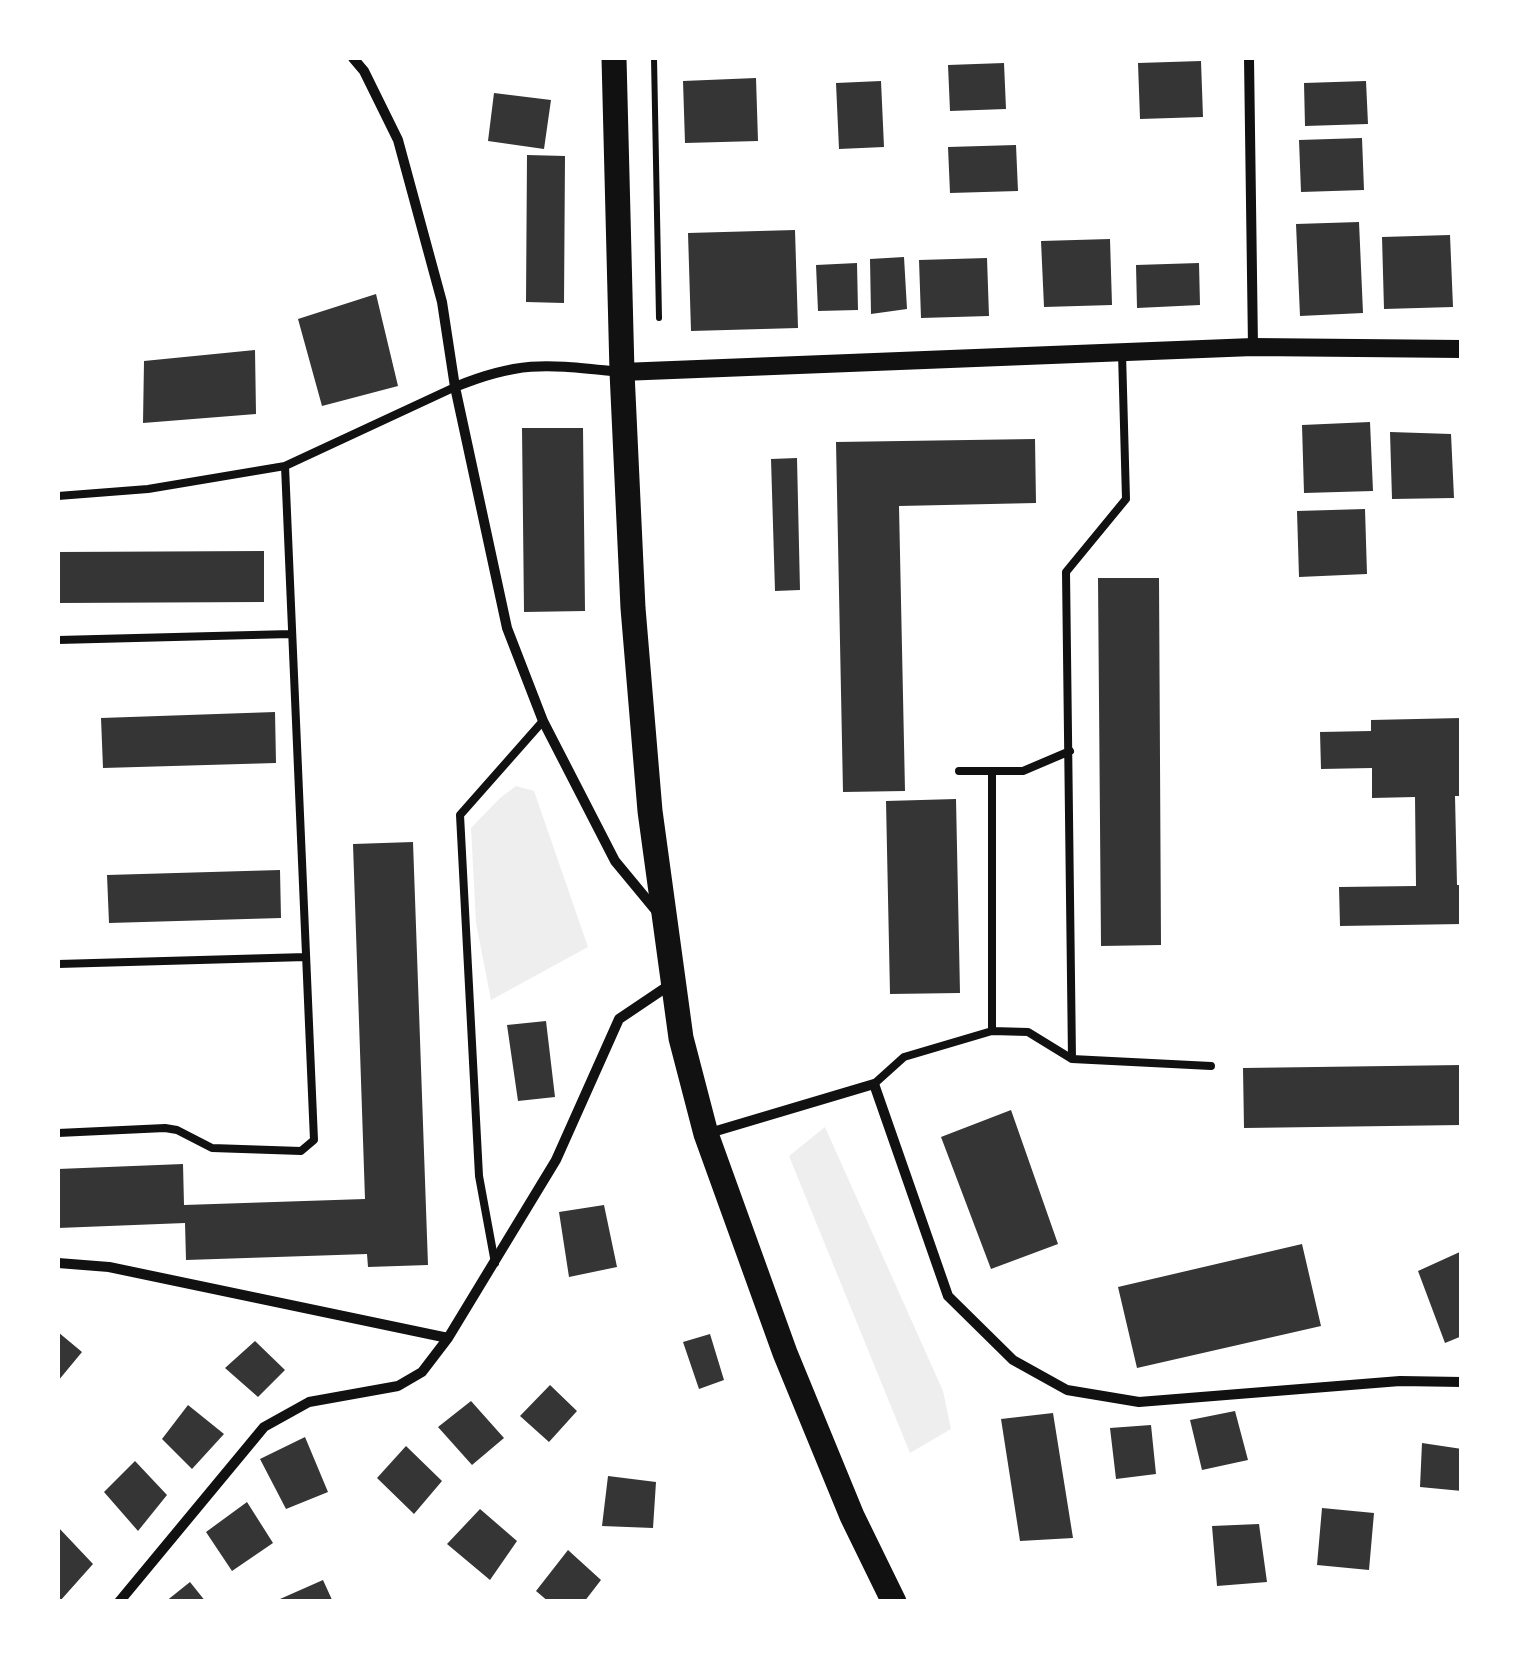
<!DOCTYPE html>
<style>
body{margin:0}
#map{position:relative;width:1519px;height:1659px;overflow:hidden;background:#fff;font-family:"PT Sans Narrow",sans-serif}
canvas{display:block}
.frame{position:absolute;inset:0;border:60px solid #fff;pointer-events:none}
</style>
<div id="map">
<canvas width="1519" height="1659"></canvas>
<div class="frame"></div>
</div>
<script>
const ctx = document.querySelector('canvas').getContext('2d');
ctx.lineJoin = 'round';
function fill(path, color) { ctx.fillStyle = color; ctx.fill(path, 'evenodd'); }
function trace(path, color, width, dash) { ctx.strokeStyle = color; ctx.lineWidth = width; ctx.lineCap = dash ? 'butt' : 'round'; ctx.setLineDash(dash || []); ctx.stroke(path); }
fill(new Path2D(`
 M516,786l18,5 54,156 -97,53 -15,-77 -5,-95 29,-30z
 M825,1127l118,264 8,38 -41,24 -121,-297z`), '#eee');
fill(new Path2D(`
 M1201,61l2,56 -63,2 -2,-56z
 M1004,63l2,46 -56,2 -2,-46z
 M756,78l2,63 -73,2 -2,-62z
 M881,81l3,66 -45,2 -3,-66z
 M1366,81l2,43 -63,2 -1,-43z
 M494,93l57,7 -7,49 -56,-8z
 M1362,138l2,52 -63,2 -2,-52z
 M1016,145l2,46 -68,2 -2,-46z
 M527,155l38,1 -1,147 -38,-1z
 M1359,222l4,91 -63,3 -4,-92z
 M795,230l3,98 -107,3 -3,-98z
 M1450,235l3,72 -69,2 -2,-72z
 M1110,239l2,66 -68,2 -3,-66z
 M904,257l3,52 -36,5 -1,-55z
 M987,258l2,58 -68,2 -2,-58z
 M857,263l1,47 -40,1 -2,-46z
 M1199,263l1,42 -63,3 -1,-43z
 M376,294l22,92 -76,20 -24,-87z
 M255,350l1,64 -113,9 1,-62z
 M1370,422l3,69 -69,2 -2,-68z
 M522,428h61l2,183 -61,1z
 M1390,432l61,2 3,64 -62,1z
 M1035,439l1,64 -137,3 6,285 -62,1 -7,-350z
 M797,458l3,132 -25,1 -4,-132z
 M1365,509l2,65 -68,3 -2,-66z
 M264,551v51l-206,1v-51z
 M1098,578h61l2,367 -60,1z
 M275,712l1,51 -173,5 -2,-50z
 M1462,718v78h-7l2,89h5v39l-122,2 -1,-39 77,-1 -1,-89 -43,1v-30l-51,1 -1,-37 51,-1v-11z
 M956,799l4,194 -70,1 -4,-193z
 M413,842l15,423 -60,2 -1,-13 -181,6 -1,-37 -127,5v-59l125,-5 1,41 181,-6 -12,-355z
 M280,870l1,48 -172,5 -2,-48z
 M546,1021l9,76 -37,4 -11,-76z
 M1462,1065v60l-218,3 -1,-60z
 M1011,1110l47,134 -67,25 -50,-132z
 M604,1205l13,62 -48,10 -10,-65z
 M1302,1244l19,82 -184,42 -19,-81z
 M1462,1251v85l-17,7 -27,-72z
 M58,1332l24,20 -24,29z
 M710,1334l14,46 -25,9 -16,-47z
 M255,1341l30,29 -27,27 -33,-29z
 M550,1385l27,26 -28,31 -29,-26z
 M471,1401l33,37 -32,27 -34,-38z
 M188,1405l36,29 -32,35 -30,-30z
 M1235,1411l13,49 -46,10 -12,-50z
 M1053,1413l20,125 -53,3 -19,-122z
 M1151,1425l5,49 -40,5 -6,-51z
 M305,1437l23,55 -42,17 -26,-50z
 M1422,1443l40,6v42l-42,-4z
 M406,1446l36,35 -28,33 -37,-36z
 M135,1461l32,34 -29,36 -34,-39z
 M608,1476l48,6 -3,46 -51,-2z
 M247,1502l26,41 -41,28 -26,-39z
 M1322,1508l52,5 -5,57 -52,-5z
 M480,1509l37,32 -27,39 -43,-36z
 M1259,1524l8,58 -50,4 -5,-60z
 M58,1527l35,37 -33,37 -2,-2z
 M568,1550l33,30 -17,22h-35l-13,-11z
 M323,1580l10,22h-51l-2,-3z
 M190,1582l16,20h-41z`), '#353535');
trace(new Path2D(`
 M654,58l5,260`), '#111', 6);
trace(new Path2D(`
 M58,496l90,-7 137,-23 170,-79
 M58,640l233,-6
 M959,771h64l47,-20
 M58,964l248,-7
 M992,1031v-260
 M1072,1059l-6,-487 60,-73 -4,-146
 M874,1084l30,-27 88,-26 36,1 44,27 139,7
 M58,1133l107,-5 12,2 35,18 89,3 13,-11 -29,-674
 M495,1263l-16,-87 -19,-361 83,-94`), '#111', 8);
trace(new Path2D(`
 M353,58l11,13 34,69 44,162 13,85c68,-28 95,-22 166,-15
 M1249,58l4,289
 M455,387l52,241 36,93 72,140 43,52
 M706,1134l168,-50 74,212 65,64 54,30 72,12 261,-21 62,1
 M58,1263l51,4 339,71
 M119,1602l145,-175 45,-25 89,-16 24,-14 26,-34 108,-178 63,-141 52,-35`), '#111', 10);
trace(new Path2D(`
 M622,372l631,-25 209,2`), '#111', 18);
trace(new Path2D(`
 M614,58l8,314 11,236 17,203 31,227 25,96 79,219 67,163 42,86`), '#111', 25);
</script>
